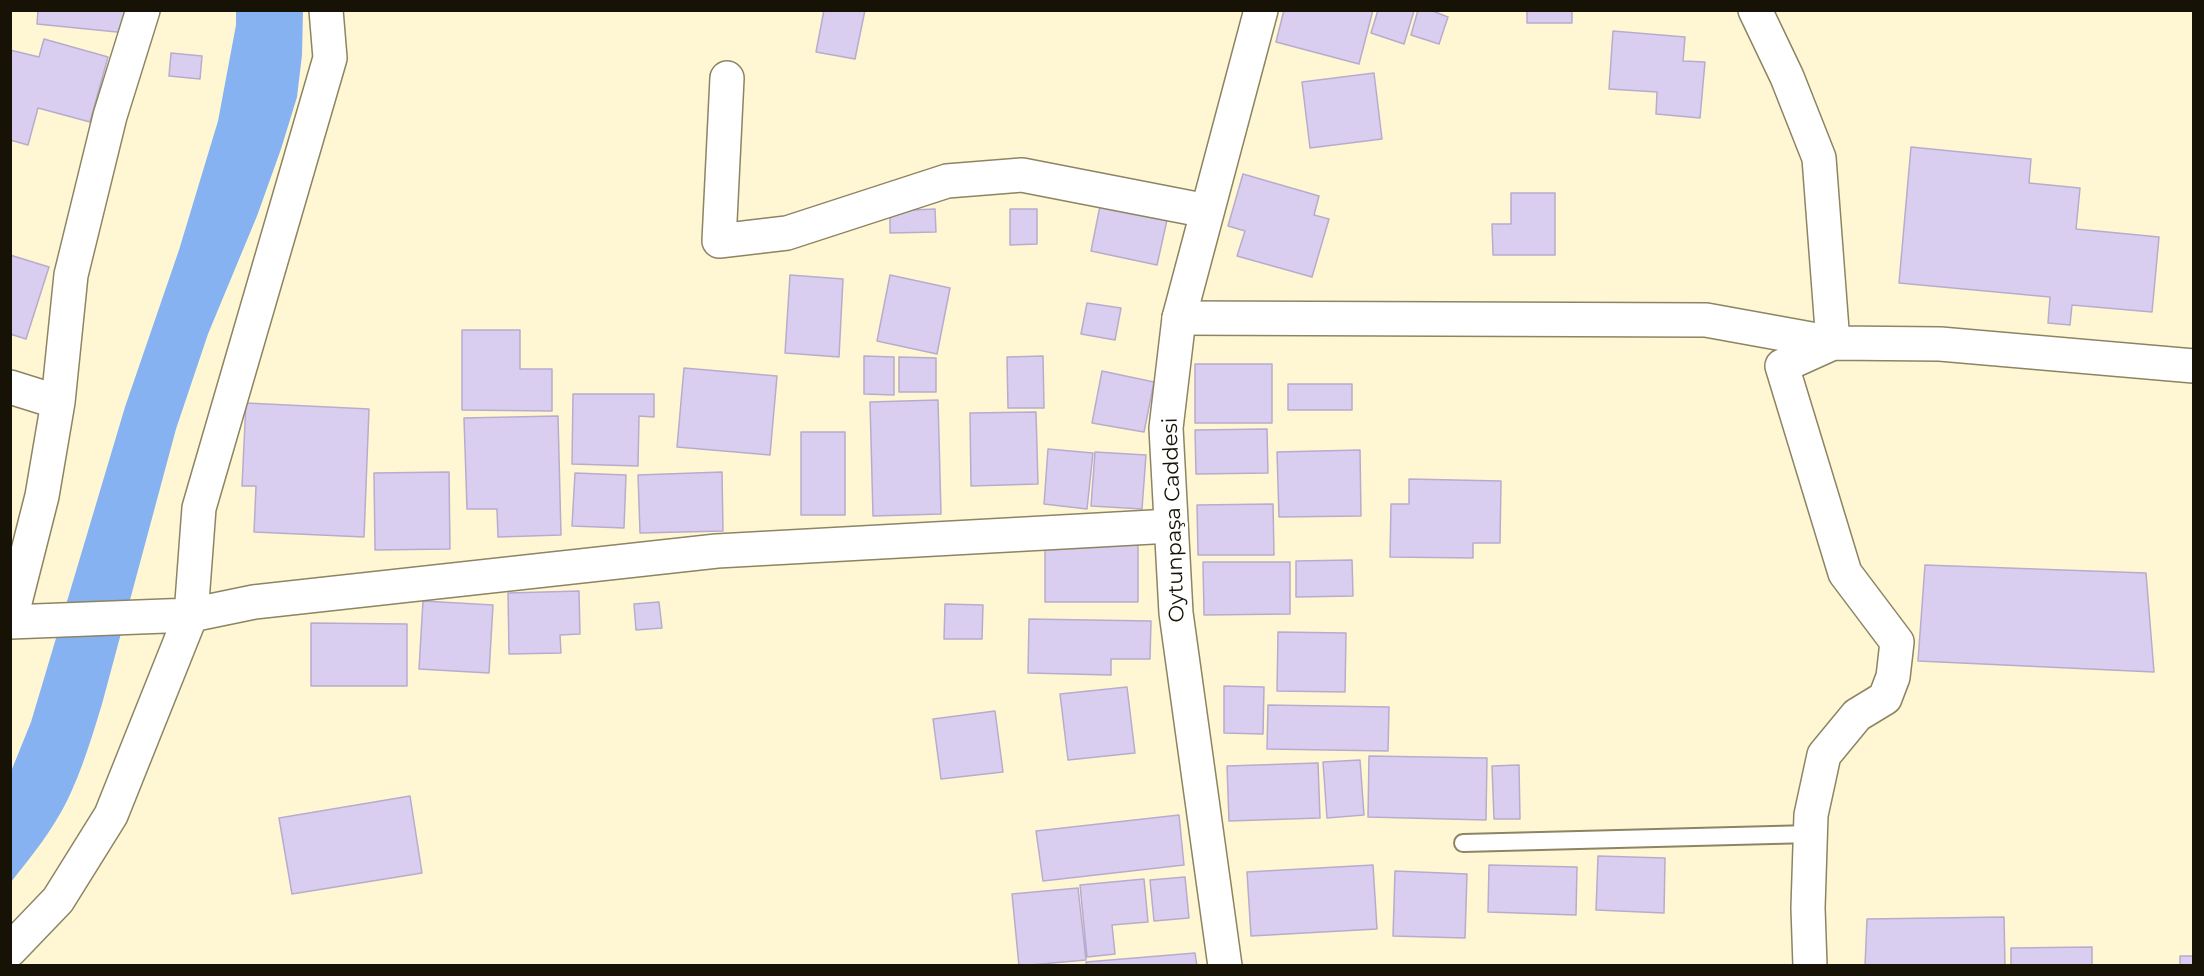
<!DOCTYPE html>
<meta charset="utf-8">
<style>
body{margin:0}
#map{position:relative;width:2204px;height:976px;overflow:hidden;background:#fff7d3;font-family:Montserrat,sans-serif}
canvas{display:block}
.frame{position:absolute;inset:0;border:12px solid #161306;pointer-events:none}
</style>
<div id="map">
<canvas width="2204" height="976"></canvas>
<div class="frame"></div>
</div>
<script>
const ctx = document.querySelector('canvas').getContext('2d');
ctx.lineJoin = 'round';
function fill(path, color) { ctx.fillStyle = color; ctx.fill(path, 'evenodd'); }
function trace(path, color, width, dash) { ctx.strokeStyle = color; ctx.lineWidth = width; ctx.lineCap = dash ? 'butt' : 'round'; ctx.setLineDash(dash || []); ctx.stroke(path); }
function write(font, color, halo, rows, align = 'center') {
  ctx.font = font + ' Montserrat,sans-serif'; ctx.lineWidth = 6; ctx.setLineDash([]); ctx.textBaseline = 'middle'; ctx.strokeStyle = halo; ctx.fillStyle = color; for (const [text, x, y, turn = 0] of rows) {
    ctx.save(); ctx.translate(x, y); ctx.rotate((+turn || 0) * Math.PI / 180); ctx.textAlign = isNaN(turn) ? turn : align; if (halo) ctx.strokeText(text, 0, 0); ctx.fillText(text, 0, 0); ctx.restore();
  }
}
fill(new Path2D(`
 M236,11h67l-1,44 -5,42 -16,52 -24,67 -49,118 -32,95 -74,275c-10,33 -20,66 -35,97 -15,30 -36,56 -56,81l-1,-108 21,-52 94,-315 54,-157 39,-129 18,-96z`), '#86b2f2');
const building = new Path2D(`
 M38,10h91l-2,23 -90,-9z
 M824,10h41l-10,49 -39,-7z
 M1284,10h89l-14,54 -83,-22z
 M1378,10l36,1 -10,33 -33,-11z
 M1418,10h12l18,7 -9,27 -28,-9z
 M1527,10h45v13h-45z
 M1613,31l72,6 -2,24 22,1 -5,56 -44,-4 1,-22 -48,-3z
 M44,39l64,18 -18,65 -52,-14 -10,37 -18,-5v-90l29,7z
 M171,53l31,3 -2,23 -31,-3z
 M1374,73l8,66 -72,9 -8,-66z
 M1911,147l120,12 -2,24 51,5 -4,41 83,8 -7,75 -80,-7 -2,20 -22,-2 2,-26 -151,-14z
 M1243,174l76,22 -5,19 15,4 -17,58 -75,-21 8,-25 -17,-5z
 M1511,193h44v62h-62l-1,-31h19z
 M1100,206l67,14 -10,45 -66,-14z
 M935,209l1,23 -46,1v-22z
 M1010,209h27v35l-27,1z
 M10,255l39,12 -23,72 -16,-5z
 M790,275l53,4 -4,78 -54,-4z
 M890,275l60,13 -13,66 -60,-13z
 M1087,303l34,5 -6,32 -34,-6z
 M462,330h58v39h32v42l-90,-1z
 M864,356l30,1v38l-30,-1z
 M1043,356l1,52h-36l-1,-51z
 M899,357l37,1v34h-37z
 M1195,364h77v59h-77z
 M684,368l93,8 -7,79 -93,-8z
 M1102,371l52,11 -10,50 -52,-9z
 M1288,384h64v26h-64z
 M573,394h81v23l-15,-1 -1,50 -66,-2z
 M938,400l3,114 -68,2 -3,-114z
 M246,403l123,6 -5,128 -110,-5 2,-46h-14z
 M1036,412l2,72 -67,2 -1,-73z
 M558,416l3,119 -63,2 -1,-28h-30l-3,-91z
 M1267,429l1,44 -72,1 -1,-44z
 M801,432h44v83h-44z
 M1048,449l45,4 -6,56 -43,-5z
 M1360,450l1,66 -82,1 -2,-65z
 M1095,452l51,3 -4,54 -51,-3z
 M449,472l1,77 -75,1 -1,-77z
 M722,472l1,59 -83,2 -2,-58z
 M575,473l51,2 -2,53 -52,-2z
 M1409,479l92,2 -1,62h-27v15l-83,-1 1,-53h18z
 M1273,504l1,51h-76l-1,-50z
 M1045,544h93v58h-93z
 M1352,560l1,36 -57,1v-36z
 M1203,562h87v52l-86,1z
 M1925,565l221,8 8,99 -236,-11z
 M579,591l1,43 -20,1 1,18 -52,1 -1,-61z
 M423,601l70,4 -4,68 -70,-4z
 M659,602l3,26 -26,2 -2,-26z
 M945,604l38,1 -1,34h-38z
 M1029,619l122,2 -1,38h-39v16l-83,-2z
 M311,623l96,1v62h-96z
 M1278,632l68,1 -1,59 -68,-1z
 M1224,686l40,1 -1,47 -39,-1z
 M1127,687l8,66 -67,7 -8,-66z
 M1268,705l121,2 -1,44 -121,-2z
 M995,711l8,61 -62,7 -8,-60z
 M1369,756l118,2 -1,62 -118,-3z
 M1360,760l4,55 -37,3 -4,-56z
 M1318,763l2,55 -91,3 -2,-55z
 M1519,765l1,54h-26l-2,-53z
 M410,796l12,77 -130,21 -13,-76z
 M1179,815l5,50 -141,16 -7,-50z
 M1598,856l67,2 -1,55 -68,-3z
 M1373,865l4,64 -126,7 -4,-64z
 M1489,865l88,2 -1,48 -88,-3z
 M1395,871l72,3 -2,64 -72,-2z
 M1185,877l4,41 -35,3 -4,-41z
 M1144,879l4,43 -36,3 3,29 -28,3 -7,-72z
 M1078,888l8,72 -67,6 -7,-72z
 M2004,917l1,49h-140l2,-47z
 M2092,947v19h-81v-18z
 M1195,953l2,13h-110l-1,-4z
 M2180,956h14v10h-14z`);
fill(building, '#dacef0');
trace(building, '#b8accd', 1.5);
const lane = new Path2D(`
 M1463,843l348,-9`);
const street = new Path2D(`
 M1755,10l32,67 32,81 14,185 -51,23 63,207 52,69 -4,35 -8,21 -28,17 -33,40 -13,60 -3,93 2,58
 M727,78l-8,163 68,-8 160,-52 75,-6 185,36
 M1179,318l527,2 127,23 107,1 254,22
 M10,387l48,15
 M10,622l181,-7 63,-13 463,-51 454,-25
 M10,622l32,-126 16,-94 13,-127 39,-159 33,-106
 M10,950l48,-50 53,-85 80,-200 8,-107 131,-450 -4,-48`);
const secondary = new Path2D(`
 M1225,966l-49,-353 -10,-185 13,-110 82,-308`);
trace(lane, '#8c8463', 20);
trace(street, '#8c8463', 36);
trace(secondary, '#8c8463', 36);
trace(lane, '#fff', 16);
trace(street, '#fff', 33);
trace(secondary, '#fff', 33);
write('21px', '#161306', '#fff', [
 ["Oytunpaşa Caddesi",1174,520,-92]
]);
</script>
